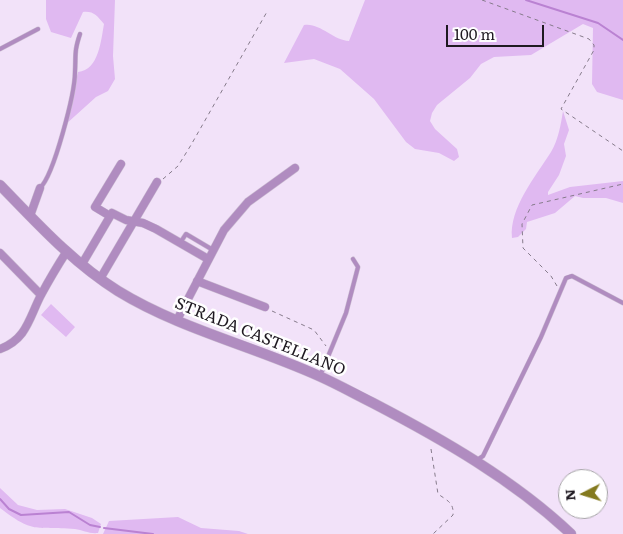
<!DOCTYPE html>
<style>
body{margin:0}
#map{position:relative;width:623px;height:534px;overflow:hidden;background:#f2e2f9;font-family:Literata,serif}
canvas{display:block}
.north{position:absolute;left:558px;top:469px;width:50px;height:50px;box-sizing:border-box;background:#fff;border:1px solid #a5a3a6;border-radius:50%;rotate:265deg;font-size:14px;font-weight:700;line-height:20px;text-align:center;color:#1f1921}
.north::after{content:'';display:block;margin:auto;width:18px;height:22px;background:#847a1f;clip-path:polygon(50% 0,100% 100%,50% 72%,0 100%)}
.scale{position:absolute;left:446px;top:25px;width:98px;height:22px;box-sizing:border-box;border:2px solid #1f1921;border-top:0;padding-left:6px;font-size:15px;line-height:18px;white-space:nowrap;color:#1f1921;-webkit-text-stroke:4px #fff;paint-order:stroke}
</style>
<div id="map">
<canvas width="623" height="534"></canvas>
<div class="north">N</div>
<div class="scale">100 m</div>
</div>
<script>
const ctx = document.querySelector('canvas').getContext('2d');
ctx.lineJoin = 'round';
function fill(path, color) { ctx.fillStyle = color; ctx.fill(path, 'evenodd'); }
function trace(path, color, width, dash) { ctx.strokeStyle = color; ctx.lineWidth = width; ctx.lineCap = dash ? 'butt' : 'round'; ctx.setLineDash(dash || []); ctx.stroke(path); }
function write(font, color, halo, rows, align = 'center') {
  ctx.font = font + ' Literata,serif'; ctx.lineWidth = 5; ctx.setLineDash([]); ctx.textBaseline = 'middle'; ctx.strokeStyle = halo; ctx.fillStyle = color; for (const [text, x, y, turn = 0] of rows) {
    ctx.save(); ctx.translate(x, y); ctx.rotate((+turn || 0) * Math.PI / 180); ctx.textAlign = isNaN(turn) ? turn : align; if (halo) ctx.strokeText(text, 0, 0); ctx.fillText(text, 0, 0); ctx.restore();
  }
}
fill(new Path2D(`
 M46,0h69l-2,56 2,23 -7,12 -12,6 -31,28 13,-53c21,-2 23,-32 26,-48 -7,-8 -10,-13 -21,-12l-12,26 -20,-6 -5,-13z
 M365,0h258v100l-26,-8 -5,-8 1,-56 -10,-4 -52,31 -37,2 -13,7 -11,14 -33,27 -5,8 -2,8 5,8 22,20 2,8 -5,4 -15,-8 -24,-4 -9,-7 -32,-43 -34,-30 -26,-10 -30,4 20,-38c15,-3 29,15 45,16z
 M563,111l6,19 -5,14 2,12 -7,19 -11,17v3l22,-8 53,-6v22l-17,-5h-23l-8,-2 -20,17 -28,9 -1,7 -8,8 -6,1c-3,-30 24,-62 39,-86 7,-11 10,-28 12,-41z
 M51,304l24,23 -9,10 -25,-22z
 M0,488l18,17 19,5 28,-1 27,9 9,6 -3,9c-9,1 -15,-3 -23,-4 -42,-3 -41,5 -75,-21z
 M178,517l23,11 38,3 9,3h-145l6,-13z`), '#e0b9f1');
trace(new Path2D(`
 M526,0l72,23 25,17
 M0,499l9,10 12,6 48,-3 21,13 10,2
 M104,528l49,6`), '#ba82d2', 2);
const service = new Path2D(`
 M0,49l38,-20
 M40,188c14,-13 35,-95 35,-116 1,-18 -1,-20 5,-38
 M180,243l6,-9 27,16
 M320,376l26,-63 12,-46 -5,-8
 M477,460l6,-4 58,-119 25,-59 6,-2 51,27`);
const minor = new Path2D(`
 M30,216l10,-28
 M110,216l-15,-9 26,-43
 M0,253l41,42
 M82,264l30,-51 14,7 17,3 13,6 52,30
 M100,279l57,-97
 M197,281l68,26
 M177,320l47,-90 24,-28 47,-34
 M0,349c27,-10 29,-31 41,-54 8,-15 17,-30 26,-44`);
const tertiary = new Path2D(`
 M0,185c36,37 73,78 118,106 62,38 135,55 201,85 18,8 36,18 54,27 69,36 141,77 198,131`);
trace(service, '#ccbed2', 5);
trace(minor, '#ccbed2', 9);
trace(tertiary, '#ccbed2', 11);
trace(new Path2D(`
 M482,0l107,39 5,6v5l-33,59 62,42
 M163,179l15,-13 13,-21 77,-135
 M557,286l-6,-10 -28,-28 -1,-24 10,-19 91,-21
 M272,311l42,19 12,16
 M431,449l7,45c10,7 16,9 15,21l-20,19`), '#867b8b', 1, [4, 4]);
trace(service, '#b08cc0', 4);
trace(minor, '#b08cc0', 8);
trace(tertiary, '#b08cc0', 10);
write('16px', '#1f1921', '#fff', [
 ["STRADA CASTELLANO",260,337,22]
]);
</script>
